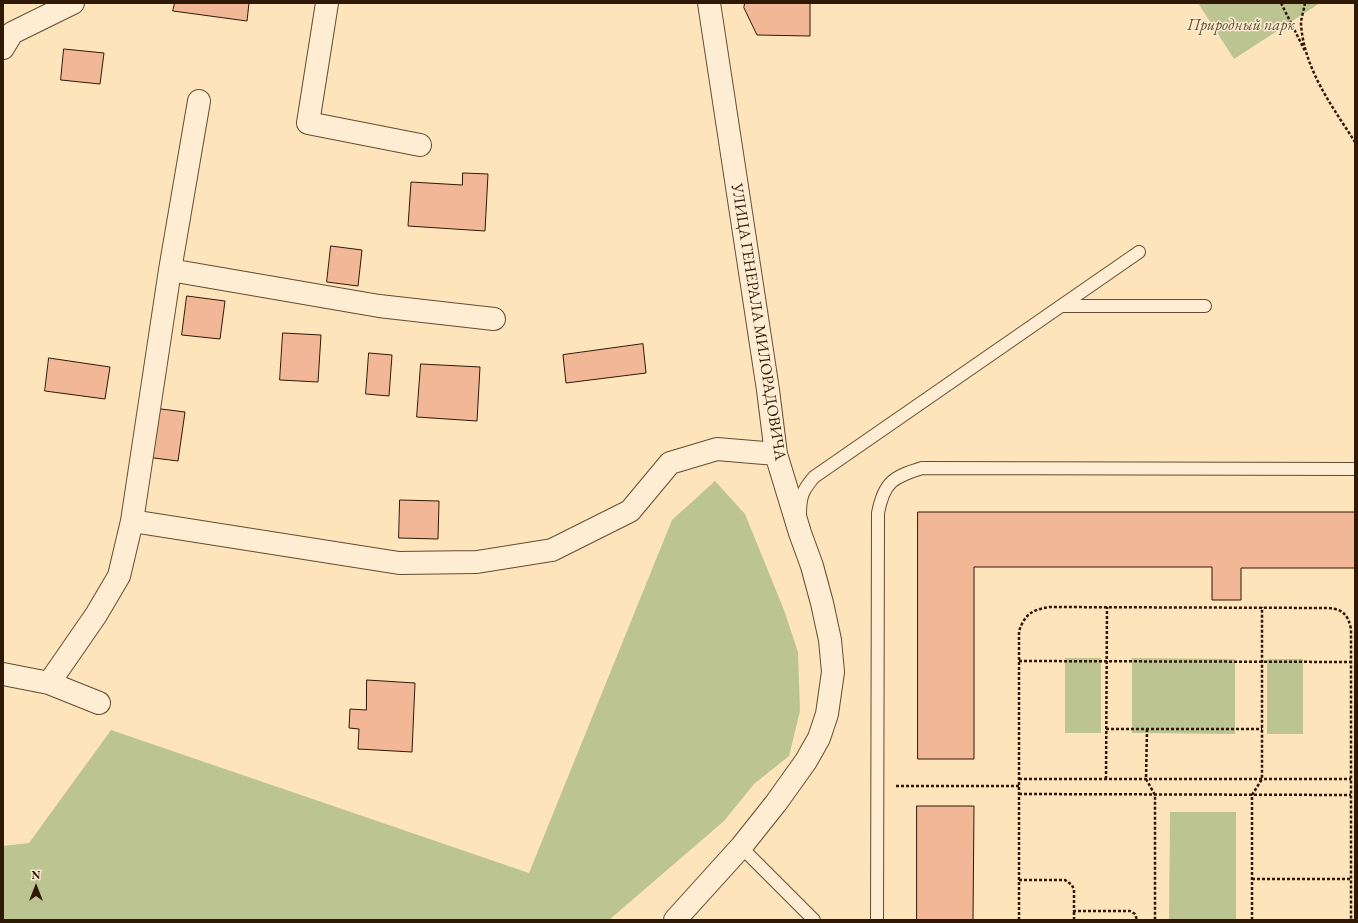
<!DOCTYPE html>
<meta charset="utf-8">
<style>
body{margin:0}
#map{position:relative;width:1358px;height:923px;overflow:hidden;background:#fde4ba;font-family:"EB Garamond",serif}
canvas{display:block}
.frame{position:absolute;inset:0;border:4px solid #2f1906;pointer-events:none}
.north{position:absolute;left:16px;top:867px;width:40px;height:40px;-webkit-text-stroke:3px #feedd2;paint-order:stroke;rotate:0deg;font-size:11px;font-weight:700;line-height:16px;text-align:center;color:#2f1906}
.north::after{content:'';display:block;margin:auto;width:14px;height:18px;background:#2f1906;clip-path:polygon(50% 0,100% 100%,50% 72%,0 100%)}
</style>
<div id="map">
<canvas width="1358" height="923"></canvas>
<div class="frame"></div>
<div class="north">N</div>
</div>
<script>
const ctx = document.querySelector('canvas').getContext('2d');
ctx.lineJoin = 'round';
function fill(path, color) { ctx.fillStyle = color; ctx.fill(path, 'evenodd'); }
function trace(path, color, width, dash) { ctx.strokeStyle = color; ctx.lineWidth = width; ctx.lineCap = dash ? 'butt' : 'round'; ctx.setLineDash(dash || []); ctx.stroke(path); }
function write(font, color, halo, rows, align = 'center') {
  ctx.font = font + ' "EB Garamond",serif'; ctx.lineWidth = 3; ctx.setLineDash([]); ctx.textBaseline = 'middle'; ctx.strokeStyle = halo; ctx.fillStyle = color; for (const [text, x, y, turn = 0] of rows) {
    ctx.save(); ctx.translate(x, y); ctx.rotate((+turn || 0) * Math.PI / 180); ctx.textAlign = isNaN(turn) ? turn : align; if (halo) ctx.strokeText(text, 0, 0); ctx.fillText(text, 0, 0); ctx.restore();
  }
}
fill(new Path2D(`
 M1198,3h122l-86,56z
 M715,481l30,33 39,96 14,42 2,59 -11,45 -35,28 -30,37 -115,99h-606v-74l26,-3 82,-113 418,143 143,-353z
 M1065,658h36v75h-36z
 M1132,658l103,1v75l-103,-1z
 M1267,659h36v75h-36z
 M1170,812h66v108h-67z`), '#bcc592');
const building = new Path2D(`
 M175,3h74l-2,18 -74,-10z
 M745,3h65v33l-53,-1 -13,-27z
 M64,49l40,4 -4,31 -39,-4z
 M463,173l25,1 -3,57 -77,-5 3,-44 51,3z
 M331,246l31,4 -4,36 -31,-4z
 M187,296l38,5 -5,38 -38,-4z
 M283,333l38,2 -3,47 -38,-2z
 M643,344l3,29 -80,10 -3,-28z
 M369,353l23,2 -3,41 -23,-2z
 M49,358l61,9 -5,32 -60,-8z
 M421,364l59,3 -3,54 -60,-4z
 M153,408l32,4 -7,49 -32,-4z
 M400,500l39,1 -1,38 -39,-1z
 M918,512h437v56h-114v32h-29v-33h-238v192h-56z
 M367,680l48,3 -3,69 -54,-3 1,-20 -10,-1 1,-19 16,1z
 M917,806h57l-1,114h-56z`);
fill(building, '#f1b796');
trace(building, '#2f1906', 1);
const lane = new Path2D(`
 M1061,306h144
 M800,514c0,-18 3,-24 14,-37l325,-225
 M741,847l73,73
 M877,920l1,-407c6,-31 15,-36 44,-45l433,1`);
const street = new Path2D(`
 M327,3l-19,120 112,22
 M3,48l9,-15 61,-30
 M170,270l209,36 115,13
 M132,521l267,42 78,-1 75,-12 78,-39 40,-48 47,-14 59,5
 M3,674l46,9 50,20
 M49,683l47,-68 23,-39 13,-55 38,-251 29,-169
 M675,920l66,-73 35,-44 30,-42 13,-23 8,-24 6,-42 -3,-32 -8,-37 -10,-37 -12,-33 -24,-79 -8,-64 -59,-387`);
trace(lane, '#624c33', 14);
trace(street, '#624c33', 24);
trace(new Path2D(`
 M1281,3l24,48
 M1305,3c-1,7 -4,15 -4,21 3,45 31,82 54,118
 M1019,661l333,1
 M1106,729h156
 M1147,729l-1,50 9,16v125
 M1019,779h332
 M1106,779l1,-172
 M896,786h123
 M1019,794l332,1
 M1252,879h100
 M1019,880h46l7,5 2,5v21h56l5,3 2,6
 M1019,920v-289c6,-17 13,-21 30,-24l279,1c15,1 20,7 23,21v291
 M1074,920v-9
 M1252,920v-125l10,-16v-172`), '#2f1906', 2.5, [3, 2]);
trace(lane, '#feedd2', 12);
trace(street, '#feedd2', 22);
write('italic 16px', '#594d30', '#feedd2', [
 ["Природный парк",1241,26]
]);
write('16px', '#2f1906', '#feedd2', [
 ["УЛИЦА ГЕНЕРАЛА МИЛОРАДОВИЧА",758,322,81]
]);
</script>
